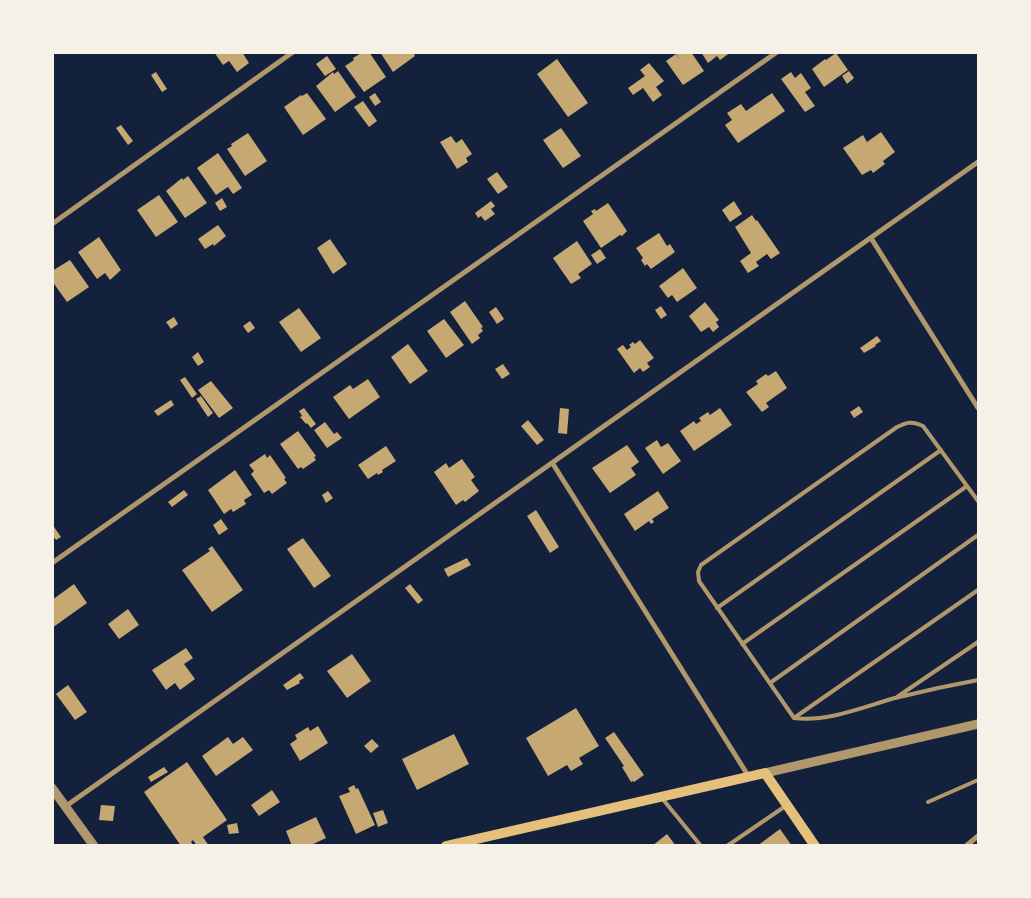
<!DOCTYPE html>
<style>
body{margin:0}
#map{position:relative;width:1031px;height:898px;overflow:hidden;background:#14213d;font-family:Manrope,sans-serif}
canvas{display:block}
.frame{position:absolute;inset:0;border:54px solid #f6f1e7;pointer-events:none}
</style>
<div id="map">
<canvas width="1031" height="898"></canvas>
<div class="frame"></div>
</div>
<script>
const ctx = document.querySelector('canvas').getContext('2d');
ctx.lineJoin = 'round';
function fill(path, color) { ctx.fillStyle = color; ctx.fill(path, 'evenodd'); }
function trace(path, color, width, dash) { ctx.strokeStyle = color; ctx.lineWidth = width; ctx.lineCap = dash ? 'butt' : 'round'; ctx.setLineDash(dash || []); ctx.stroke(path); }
fill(new Path2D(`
 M214,52h28l7,11 -12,9 -8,-11 -6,4z
 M363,52h6l17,25 -22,15 -19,-26 9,-6 -1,-2z
 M380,52h33l2,4 -22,16z
 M675,52h16l13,19 -21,14 -17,-24 10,-7 6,8z
 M701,52h30l-11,8 -3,-4 -9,7z
 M836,53l12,17 -24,17 -12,-18 13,-10 1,1z
 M327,56l9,13 -11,7 -9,-12z
 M557,59l31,44 -20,14 -31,-43z
 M649,63l15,18 -8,6 6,8 -9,7 -10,-14 -10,7 -5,-7 17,-12 -5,-6z
 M338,71l18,26 -21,15 -19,-26 17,-14 1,2z
 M849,71l5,7 -7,6 -5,-8z
 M156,72l11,17 -5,3 -11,-17z
 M791,72l4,6 6,-5 10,15 -6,4 10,14 -10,6 -24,-33z
 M307,93l19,26 -23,16 -19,-28 17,-12 1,1z
 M375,93l6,9 -6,4 -6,-9z
 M772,93l13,18 -47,32 -13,-18 7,-5 -5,-7 14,-9 5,7z
 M363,101l14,20 -8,6 -15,-20z
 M121,125l12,16 -5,4 -12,-17z
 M561,128l20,28 -18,12 -20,-28z
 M881,132l14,20 -12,9 2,3 -12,9 -2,-3 -9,5 -19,-27 20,-13 4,7z
 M248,133l19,28 -22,15 -18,-27 5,-3 -1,-2z
 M451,136l5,7 6,-4 10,15 -6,4 2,4 -11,7 -17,-27z
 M218,153l24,35 -9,6 -5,-7 -12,8 -19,-27z
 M497,172l11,15 -10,7 -11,-15z
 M188,176l19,27 -22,15 -19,-27 16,-13 1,2z
 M159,195l19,27 -22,15 -19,-27z
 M222,198l5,9 -7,4 -5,-8z
 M491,201l4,5 -4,3 4,5 -10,7 -4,-5 -3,2 -3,-5z
 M734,201l8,13 -12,8 -8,-12z
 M608,203l19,28 -5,5 -2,-1 -19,13 -18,-27 10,-7 -2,-3 4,-2 1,2z
 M752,215l4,6 1,-1 23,33 -9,6 -4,-5 -11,8 3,4 -11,7 -8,-12 11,-8 -16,-26z
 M218,225l8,11 -12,10 -1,-2 -8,5 -7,-10z
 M659,233l8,13 3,-2 5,8 -24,17 -4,-5 -2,2 -4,-6 2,-2 -7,-10z
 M99,237l22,33 -11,10 -5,-7 -8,6 -19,-27z
 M330,239l17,25 -14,10 -16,-26z
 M577,241l15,23 -14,10 3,4 -10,6 -18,-26z
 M600,249l6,9 -9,6 -6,-9z
 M70,260l19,27 -22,15 -15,-21v-10z
 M683,268l14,20 -20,14 -5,-7 -4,3 -9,-12z
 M465,301l18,26 -2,1 2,3 -5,4 2,3 -8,6 -22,-32z
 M705,302l14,18 -3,2 3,5 -6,5 -4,-5 -8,5 -12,-16z
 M661,306l6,9 -6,4 -6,-9z
 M496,307l8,12 -7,5 -8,-12z
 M299,308l22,30 -20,14 -22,-30z
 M174,317l4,7 -7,5 -5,-7z
 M444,319l20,26 -18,13 -19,-27z
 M250,321l5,7 -7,5 -5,-7z
 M877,336l4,5 -6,4 1,1 -12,7 -4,-5z
 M640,340l14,18 -7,5 3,4 -7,5 -3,-4 -6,5 -17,-24 6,-4 4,5 4,-3 -2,-2 4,-3 2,2z
 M408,344l20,27 -18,13 -19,-27z
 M198,352l6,10 -6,4 -6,-9z
 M503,364l7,10 -8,5 -7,-10z
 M776,371l11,17 -21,15 3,4 -7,5 -16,-20 12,-8 -2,-3 10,-7 2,2z
 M185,377l12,17 -5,4 -12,-18z
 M368,379l12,18 -31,22 -16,-22 17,-12 3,4z
 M211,381l22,27 -14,10 -21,-28z
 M201,396l12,17 -5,4 -12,-18z
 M171,400l3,5 -16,11 -4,-5z
 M859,406l4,6 -9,6 -4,-6z
 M304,408l12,16 -5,4 -4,-5 -1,1 -6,-7 2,-1 -3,-5z
 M560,408l9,1 -2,25 -9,-1z
 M720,408l12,17 -38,26 -14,-20 14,-10 2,3 5,-3 -2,-3 9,-6 2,3z
 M528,420l16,20 -7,5 -16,-19z
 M325,422l9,12 3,-2 5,6 -15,10 -13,-18z
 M298,431l18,25 -2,1 2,3 -13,9 -2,-2 -3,2 -18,-25z
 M657,440l4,7 7,-4 13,18 -18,13 -18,-26z
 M627,445l12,17 -8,6 5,7 -26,18 -18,-25z
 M386,446l10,15 -14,9 1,2 -5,3 -1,-2 -9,6 -10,-14z
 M265,454l2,4 3,-3 16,23 -2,1 3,4 -15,11 -3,-4 -5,3 -13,-19 3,-3 -5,-6z
 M462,459l13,18 -4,3 8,11 -14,11 -2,-2 -7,5 -22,-33 12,-9 3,5z
 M235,470l17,25 -8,5 2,4 -13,8 -2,-3 -7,5 -16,-24z
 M184,490l4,5 -16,12 -4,-5z
 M328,491l5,7 -7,5 -4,-8z
 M658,491l11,17 -17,11 2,3 -3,2 -2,-3 -14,10 -11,-17z
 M536,510l23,37 -9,6 -23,-37z
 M221,519l7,10 -9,6 -6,-10z
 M52,524l9,13 -5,3 -4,-5z
 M303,538l28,38 -17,12 -27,-39z
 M212,546l31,44 -31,22 -30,-42 28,-19 -2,-2z
 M467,558l4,7 -23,12 -4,-8z
 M74,584l13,19 -35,25v-28z
 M410,584l13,16 -5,4 -13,-16z
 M128,609l11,16 -20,14 -11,-15z
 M186,648l7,10 -9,6 11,15 -15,11 -5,-7 -9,7 -14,-20z
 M352,654l19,27 -24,17 -20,-27z
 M300,673l4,5 -5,3 1,2 -13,7 -4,-5z
 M68,685l19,27 -12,8 -19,-26z
 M576,708l23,38 -20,12 4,6 -12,7 -4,-6 -19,11 -22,-38z
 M318,726l10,17 -28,18 -10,-17 7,-5 -2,-4 13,-8 2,4z
 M614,732l30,43 -10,7 -1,-1 -2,1 -9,-15 2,-1 -19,-28z
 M454,734l15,30 -52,26 -15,-31z
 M228,737l5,7 10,-7 10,13 -37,26 -14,-20z
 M372,739l7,7 -8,7 -7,-7z
 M187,762l40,58 -24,17 6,9h-12l-4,-6 -2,2 2,3 -1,1 -5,-2 -6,2 -37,-54z
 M164,767l4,5 -17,10 -3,-5z
 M354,785l2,4 2,-1 17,37 -19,9 -17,-38 11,-4 -2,-4z
 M272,790l8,12 -21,14 -8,-11z
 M101,805l14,1 -2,15 -14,-1z
 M383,810l5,13 -10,4 -5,-14z
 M316,817l10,21 -17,8h-17l-6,-15z
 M237,823l2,10 -10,1 -2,-9z
 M780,829l12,17h-35z
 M667,834l9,12h-24z`), '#c6a872');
trace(new Path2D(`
 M978,501l-55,-75c-11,-5 -16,-4 -26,1l-196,138 -3,7 1,9 95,137 184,-128
 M717,608l224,-158
 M742,644l225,-158
 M770,683l208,-148
 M897,697l81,-55
 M794,718c34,4 69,-11 101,-20 28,-7 56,-13 83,-18
 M661,797l40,49
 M928,802l50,-22
 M727,846l60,-41`), '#b1986c', 4);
trace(new Path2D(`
 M52,224l241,-172
 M871,238l107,170
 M553,464l196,313
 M52,563l725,-511
 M66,806l912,-644
 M966,846l12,-10`), '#b1986c', 5);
trace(new Path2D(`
 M765,773l213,-49
 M52,788l42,58`), '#b1986c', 9);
trace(new Path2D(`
 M446,846l319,-73 50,73`), '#e5c07b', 10);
</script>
